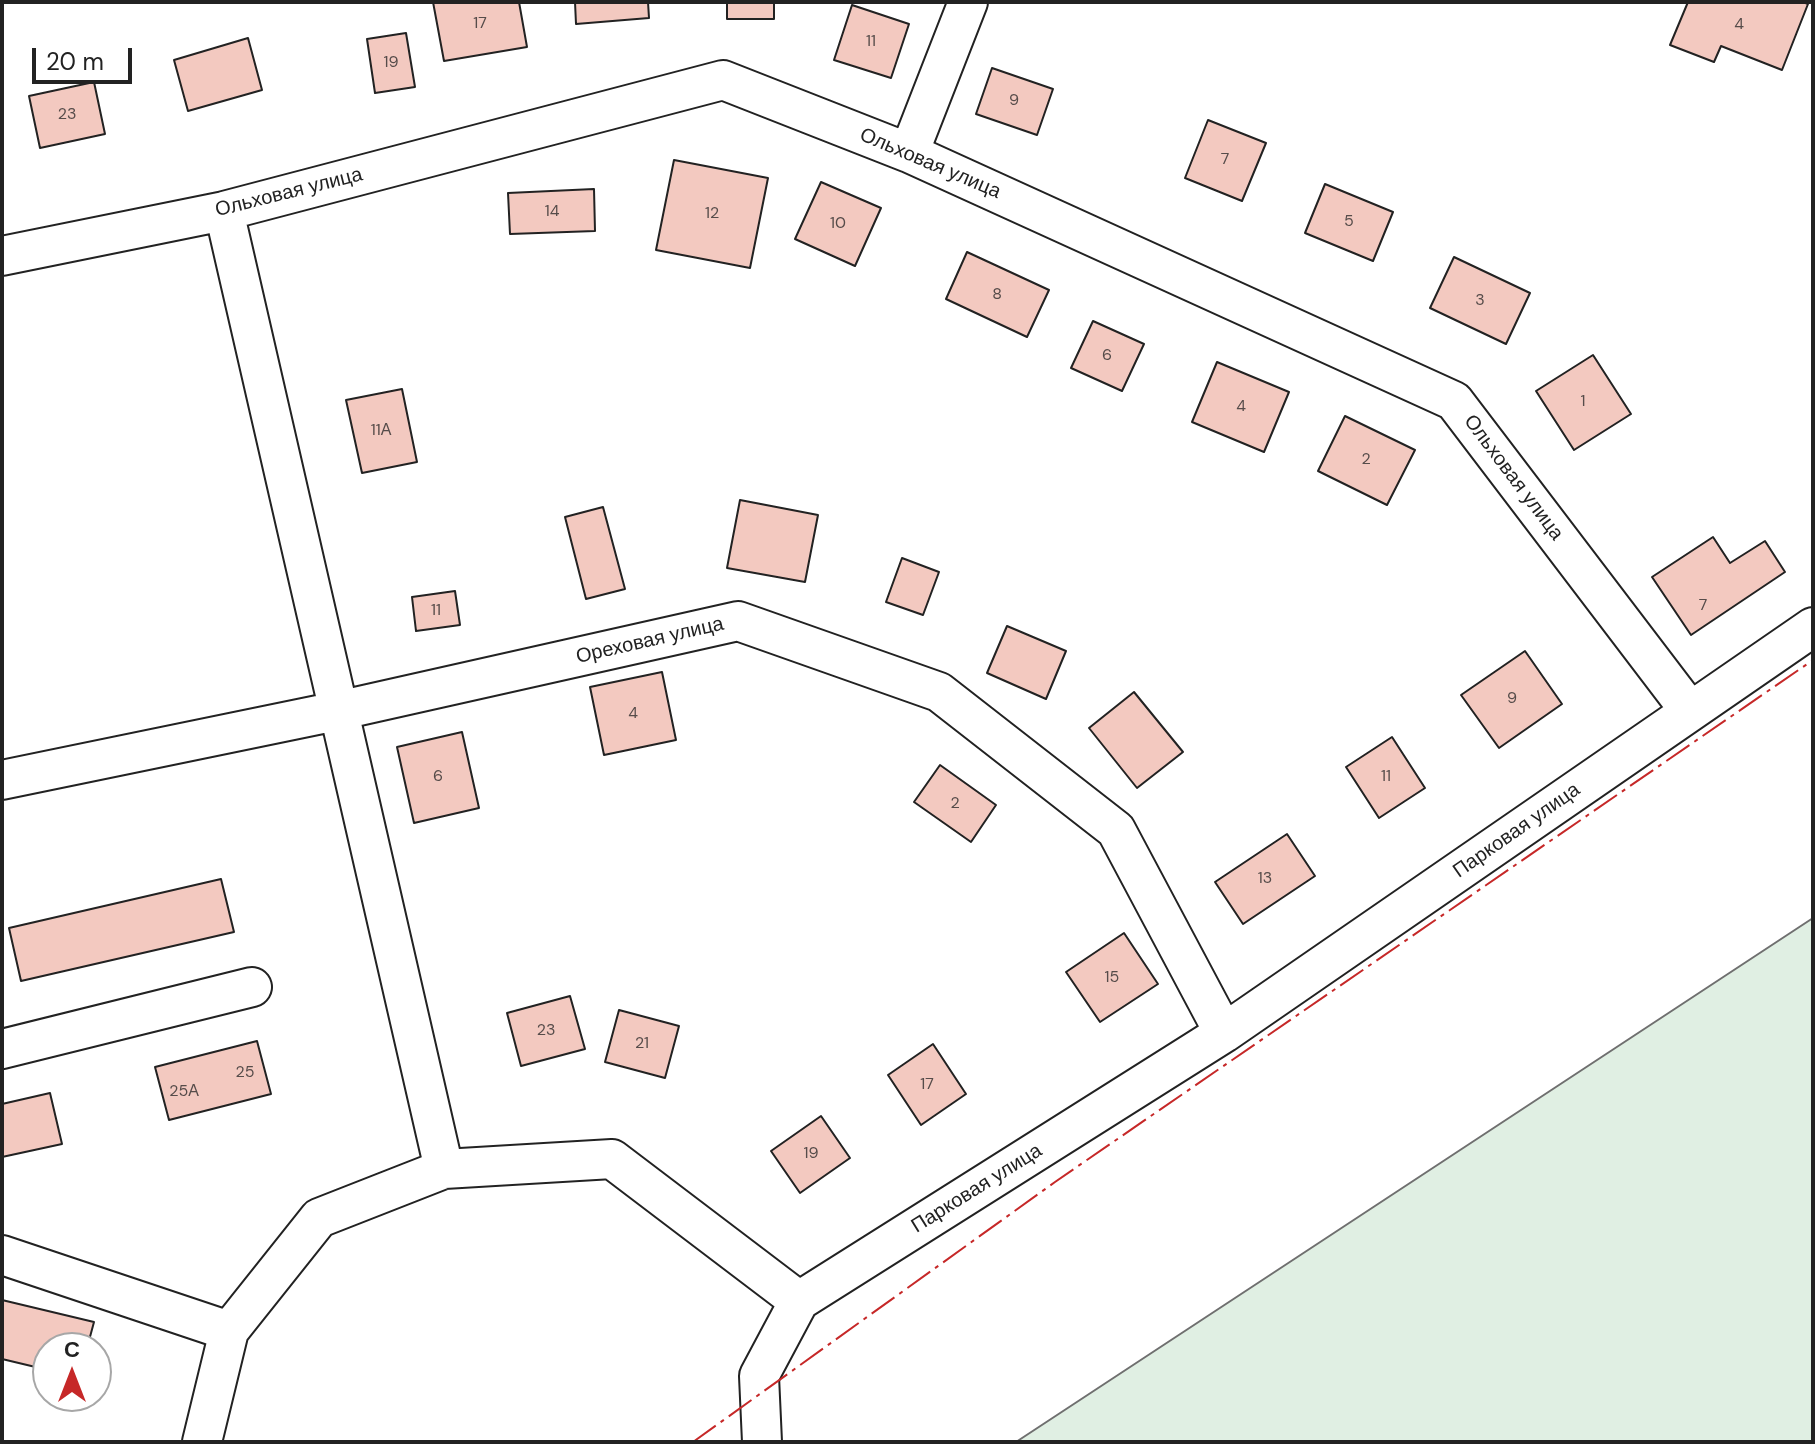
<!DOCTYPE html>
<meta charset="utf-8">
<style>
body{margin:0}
#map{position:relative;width:1815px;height:1444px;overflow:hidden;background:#fff;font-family:"DM Sans",sans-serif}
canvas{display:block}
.frame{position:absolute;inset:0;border:4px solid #222;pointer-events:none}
.north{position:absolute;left:32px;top:1332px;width:80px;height:80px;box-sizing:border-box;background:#fff;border:2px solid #a7a7a7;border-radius:50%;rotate:0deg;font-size:22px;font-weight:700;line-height:32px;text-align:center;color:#222}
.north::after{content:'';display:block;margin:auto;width:28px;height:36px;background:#c62828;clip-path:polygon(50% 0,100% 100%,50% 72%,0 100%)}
.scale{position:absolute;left:32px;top:48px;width:100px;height:36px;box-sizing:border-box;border:4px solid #222;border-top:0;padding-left:10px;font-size:24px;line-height:28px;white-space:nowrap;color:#222;-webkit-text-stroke:6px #fff;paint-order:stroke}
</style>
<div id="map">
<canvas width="1815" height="1444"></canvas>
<div class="frame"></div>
<div class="north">С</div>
<div class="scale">20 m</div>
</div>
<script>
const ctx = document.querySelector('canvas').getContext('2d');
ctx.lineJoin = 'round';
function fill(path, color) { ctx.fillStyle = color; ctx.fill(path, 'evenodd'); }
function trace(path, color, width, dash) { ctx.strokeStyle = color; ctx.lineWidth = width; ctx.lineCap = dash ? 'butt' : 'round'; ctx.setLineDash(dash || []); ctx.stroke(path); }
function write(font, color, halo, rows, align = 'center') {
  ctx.font = font + ' "DM Sans",sans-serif'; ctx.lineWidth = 6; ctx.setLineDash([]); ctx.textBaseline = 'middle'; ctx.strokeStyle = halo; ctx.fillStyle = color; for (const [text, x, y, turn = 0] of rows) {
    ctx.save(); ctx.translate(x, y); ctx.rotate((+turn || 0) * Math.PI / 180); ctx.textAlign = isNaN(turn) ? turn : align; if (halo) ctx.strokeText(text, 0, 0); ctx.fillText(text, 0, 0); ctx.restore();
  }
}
const green = new Path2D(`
 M1813,918v524h-797z`);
fill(green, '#e0efe3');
trace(green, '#6f6f6f', 2);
const building = new Path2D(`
 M433,2h86l8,45 -83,14z
 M575,2h73l1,16 -73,6z
 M727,2h47v17h-47z
 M1688,2h115l5,2 -26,66 -61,-24 -7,16 -44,-17z
 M852,5l57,19 -18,54 -57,-18z
 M406,33l9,54 -40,6 -8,-54z
 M248,38l14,52 -74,21 -14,-51z
 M992,68l61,21 -16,46 -61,-21z
 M94,82l11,52 -65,14 -11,-52z
 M1208,120l58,23 -24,58 -57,-23z
 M674,160l94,18 -18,90 -94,-18z
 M821,182l60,26 -26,58 -60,-27z
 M1325,184l68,28 -20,49 -68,-28z
 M594,189l1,42 -85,3 -2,-41z
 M967,252l82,38 -22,47 -81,-38z
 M1454,257l76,36 -24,51 -76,-36z
 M1093,321l51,23 -22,47 -51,-23z
 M1593,355l38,59 -57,36 -38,-59z
 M1217,362l72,30 -25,60 -72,-30z
 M402,389l15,73 -55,11 -16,-73z
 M1345,416l70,34 -28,55 -69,-34z
 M740,500l78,15 -13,67 -78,-14z
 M603,507l22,82 -39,10 -21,-82z
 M1713,537l17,26 35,-22 20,31 -94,63 -39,-58z
 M902,558l37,14 -16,43 -37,-13z
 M455,591l5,34 -44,6 -4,-34z
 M1007,626l59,25 -20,48 -59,-26z
 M1525,651l37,53 -63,44 -38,-53z
 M662,672l14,68 -72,15 -14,-68z
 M1134,692l49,60 -46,36 -48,-60z
 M462,732l17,76 -65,15 -17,-76z
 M1392,737l33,51 -46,30 -33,-51z
 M940,765l56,40 -25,37 -57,-40z
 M1287,834l28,42 -72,48 -28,-42z
 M221,879l13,53 -213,49 -12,-53z
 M1124,933l34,51 -58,38 -34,-50z
 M570,996l15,53 -64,17 -14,-53z
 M619,1010l60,16 -14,52 -60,-16z
 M257,1041l14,53 -102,26 -14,-53z
 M933,1044l33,50 -45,31 -33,-50z
 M50,1093l12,51 -60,13v-53z
 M821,1116l29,42 -50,35 -29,-42z
 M2,1300l92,22 -7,26h-39v22l-46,-11z`);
fill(building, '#f3c9c0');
trace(building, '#222', 2);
const minor = new Path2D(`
 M909,153l59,-151
 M224,211l220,958
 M2,256l222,-45 499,-131 186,73 545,248 236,310
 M2,780l335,-69 401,-90 201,71 177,138 108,203
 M2,1049l250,-62
 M2,1255l227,76
 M202,1442l27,-111 90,-113 125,-49 168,-10 187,142
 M762,1442l-3,-66 40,-75 425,-268 589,-406`);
trace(minor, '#222', 42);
trace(minor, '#fff', 38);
trace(new Path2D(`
 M693,1442l362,-260 758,-522`), '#c62828', 2, [28, 6, 4, 6]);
write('16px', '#564c4a', null, [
 ["17",480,24],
 ["4",1739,25],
 ["11",871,42],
 ["19",391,63],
 ["9",1014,101],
 ["23",67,115],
 ["7",1225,160],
 ["14",552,212],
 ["12",712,214],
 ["5",1349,222],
 ["10",838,224],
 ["8",997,295],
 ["3",1480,301],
 ["6",1107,356],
 ["1",1583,402],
 ["4",1241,407],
 ["11А",381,431],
 ["2",1366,460],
 ["7",1703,606],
 ["11",436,611],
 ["9",1512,699],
 ["4",633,714],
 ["6",438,777],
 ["11",1386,777],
 ["2",955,804],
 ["13",1265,879],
 ["15",1112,978],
 ["23",546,1031],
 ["21",642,1044],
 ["25",245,1073],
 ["17",927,1085],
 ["25А",184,1092],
 ["19",811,1154]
]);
write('20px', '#222', '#fff', [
 ["Ольховая улица",930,164,23],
 ["Ольховая улица",289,193,-14],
 ["Ольховая улица",1513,478,53],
 ["Ореховая улица",650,641,-13],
 ["Парковая улица",1517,831,-35],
 ["Парковая улица",977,1189,-32]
]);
</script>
